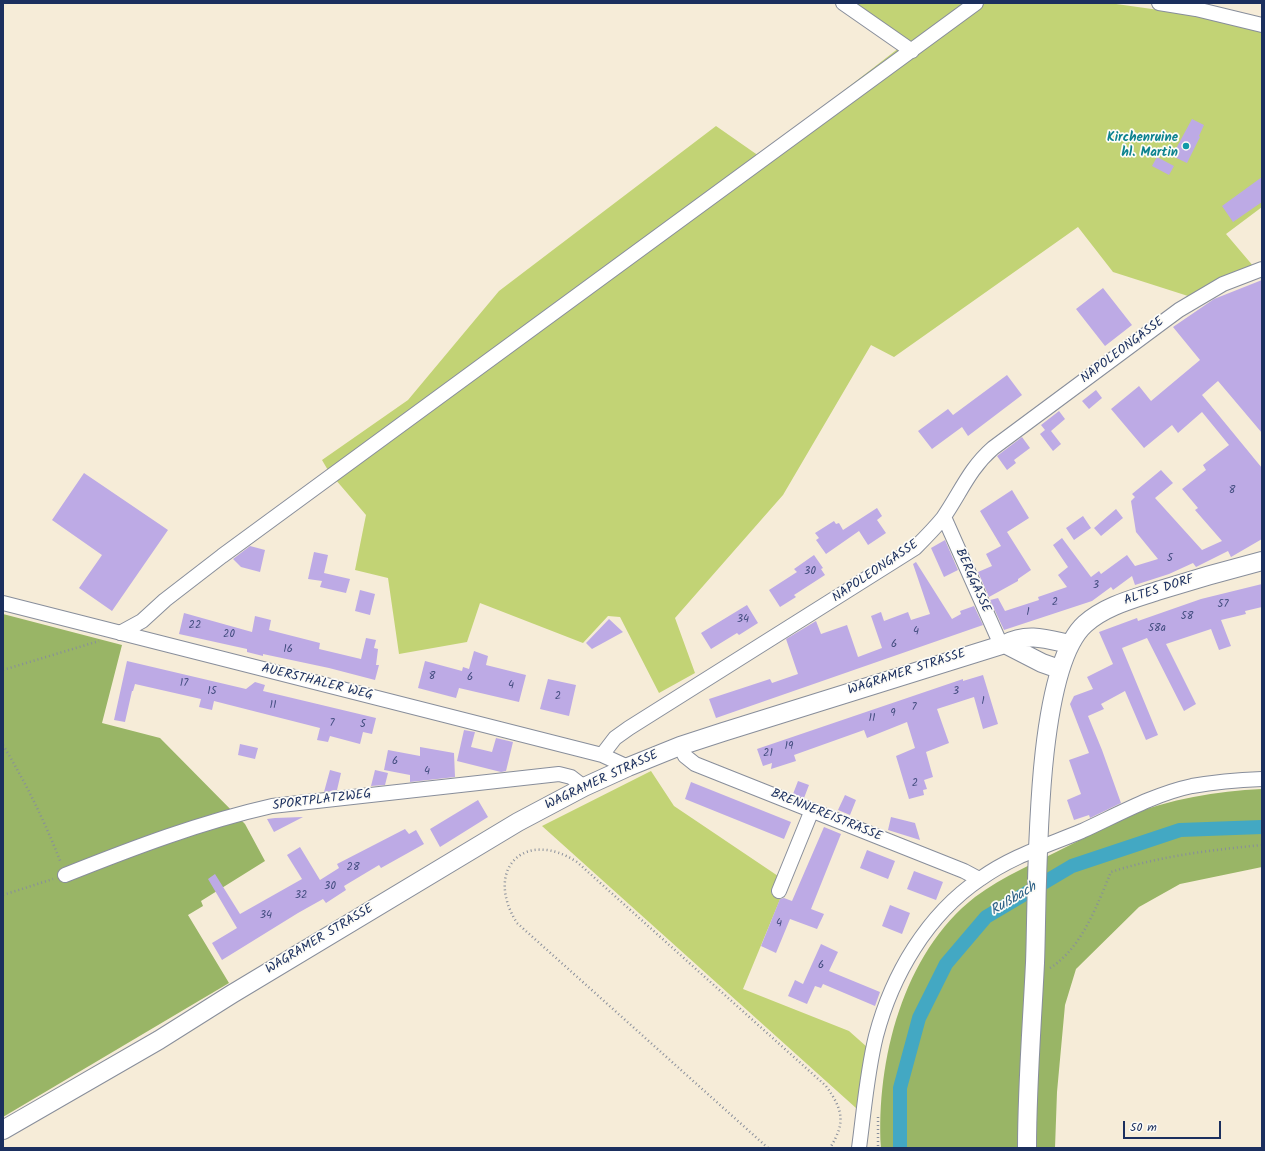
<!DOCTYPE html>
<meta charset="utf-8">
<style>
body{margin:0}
#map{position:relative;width:1265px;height:1151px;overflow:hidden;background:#f6ecd8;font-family:Kalam,sans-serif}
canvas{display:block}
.frame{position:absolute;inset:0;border:4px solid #1b2f5e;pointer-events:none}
.scale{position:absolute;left:1123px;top:1121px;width:98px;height:18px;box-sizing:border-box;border:2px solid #1b2f5e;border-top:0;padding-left:5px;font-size:12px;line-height:14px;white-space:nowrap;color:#1b2f5e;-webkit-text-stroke:3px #fdfcf7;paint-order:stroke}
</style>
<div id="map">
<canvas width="1265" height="1151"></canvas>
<div class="frame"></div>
<div class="scale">50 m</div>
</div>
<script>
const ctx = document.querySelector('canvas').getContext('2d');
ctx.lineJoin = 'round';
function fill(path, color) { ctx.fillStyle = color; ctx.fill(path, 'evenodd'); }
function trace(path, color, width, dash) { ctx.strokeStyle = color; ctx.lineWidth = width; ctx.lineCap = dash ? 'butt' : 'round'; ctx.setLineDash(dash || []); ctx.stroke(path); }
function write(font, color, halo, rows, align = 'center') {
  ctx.font = font + ' Kalam,sans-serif'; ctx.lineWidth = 3.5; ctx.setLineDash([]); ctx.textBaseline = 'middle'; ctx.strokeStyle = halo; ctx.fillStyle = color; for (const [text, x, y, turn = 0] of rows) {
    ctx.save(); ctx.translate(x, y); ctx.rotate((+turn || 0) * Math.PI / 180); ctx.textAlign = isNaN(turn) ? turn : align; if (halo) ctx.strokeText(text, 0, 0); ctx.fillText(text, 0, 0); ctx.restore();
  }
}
fill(new Path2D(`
 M853,3h256l86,12 67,17v175l-36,27 28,33 -33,13 -33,16 -75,-24 -35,-45 -184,130 -23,-12 -88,150 -108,123 20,55 -36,20 -39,-76 -12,-1 -25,27 -103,-40 -13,39 -68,12 -11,-76 -33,-8 11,-55 -37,-43 -7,-12 86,-60 91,-109 217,-165 43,30 149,-115z
 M651,771l23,35 104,70 -7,17 10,4 -38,92 106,42 18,16 -11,61 -314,-282z`), '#c2d375');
fill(new Path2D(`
 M3,614l119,31 -20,78 58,15 85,86 20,37 -64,40 2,5 -15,9 41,68 -226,134z
 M1262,789v78l-82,17 -41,23 -63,62 -11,36 -8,87 -2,56h-174c-5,-87 22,-195 94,-251 28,-21 64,-36 95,-52 19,-9 37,-21 57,-29 43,-17 89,-25 135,-27z`), '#99b566');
trace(new Path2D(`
 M900,1148v-60l19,-70 27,-54 40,-47 86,-51 108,-36 82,-3`), '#43a8c3', 14);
fill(new Path2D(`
 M1192,119l12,6 -5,11 1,1 -13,26 -15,-7z
 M1157,157l17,9 -5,9 -17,-9z
 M1262,177v25l-29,20 -11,-16z
 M1262,280v153l-44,-52 -16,14 60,73v71l-31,18 -3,-6 -32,16 -3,-4 -24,11 -34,11 -3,-9 -19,14 -2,-3 -19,14 -88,29 -14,-30 8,-2 7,13 34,-11 -1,-3 29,-10 -9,-12 10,-8 -15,-22 9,-7 29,39 8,-6 2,3 26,-19 8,11 23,-7 -22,-27 -5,-31 4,-4 -3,-3 29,-24 12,13 -18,15 47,52 20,-9 -27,-31 3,-2 -16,-19 24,-19 -3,-5 26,-20 -27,-33 -24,21 -6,-8 -28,23 -33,-39 28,-23 12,15 49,-41 -27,-33 41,-28z
 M1103,288l29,37 -27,21 -29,-37z
 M1007,375l15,20 -54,41 -6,-9 -30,22 -14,-18 30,-22 5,6z
 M1096,390l6,8 -13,11 -7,-8z
 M1059,411l6,8 -14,12 10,13 -8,7 -13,-17 5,-4 -4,-5z
 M1022,437l8,11 -16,12 2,3 -9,7 -10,-14z
 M84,473l84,57 -56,81 -33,-23 23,-33 -50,-35z
 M1012,490l17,28 -22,14 24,38 -13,9v2l-29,16 -11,-25 14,-6 -6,-12 15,-8 -21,-35z
 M877,508l5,8 -5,4 9,13 -18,12 -9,-14 -33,23 -10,-14 3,-2 -4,-5 19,-12 2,3 3,-1 4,7z
 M1116,509l7,9 -22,18 -7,-8z
 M1083,516l8,12 -17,12 -8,-12z
 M945,540l13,30 -14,7 -13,-29z
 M250,546l15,4 -5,22 -19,-5 -8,-8z
 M314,552l14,3 -4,18 26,6 -4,14 -26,-6 2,-6 -14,-2z
 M814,555l9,13 -2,1 4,6 -31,20 2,2 -16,10 -11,-17 28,-18 -3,-3z
 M916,562l36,57 9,-5 -1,-3 14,-5 9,19 -267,93 -7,-19 61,-20 2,4 26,-9 -12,-35 30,-18 5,13 26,-9 11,32 24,-9 -11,-32 10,-4 3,9 24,-9 3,8 19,-6 -17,-50z
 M1262,584v23l-17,4 1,3 -25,6 10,26 -12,4 -8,-21 -45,15 30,60 -12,7 -37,-73 -25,10 36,87 -12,5 -21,-49 -24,13 3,5 -16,7 14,34 19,53 -31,15 -1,-3 -15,5 -7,-20 14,-6 -12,-34 20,-7 -19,-49 4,-8 19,-7 -6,-12 26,-13 -14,-32 38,-14 1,3 63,-22z
 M360,590l15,4 -5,21 -15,-4z
 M747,605l11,18 -19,12 -2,-2 -26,16 -10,-16z
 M184,613l68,19 3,-16 16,4 -2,10 51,13 -1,6 42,10 5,-21 10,2 -2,8 4,1 -2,16h3l-4,15 -46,-12 -66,-14v2l-16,-4v-3l-68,-15z
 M609,619l14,13 -31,17 -6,-6z
 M474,651l14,5 -2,9 40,10 -7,27 -60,-14 -3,10 -38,-10 7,-27 37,10 1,-4 6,2z
 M127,661l119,28 9,-7 10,3 -2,6 113,27 -4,16 -9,-2 -3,12 -30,-8 -2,6 -11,-2 3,-12 -106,-27 -2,9 -13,-3 2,-8 -66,-15 -2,7h-1l-7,31 -11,-2z
 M983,675l15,49 -15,5 -9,-32 -37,12 12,34 -23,9 7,25 -9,3 3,9 -4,1 1,5 -15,4 -13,-43 19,-8 -8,-26 -40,16 -3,-8 -70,25 2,6 -25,8 1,-6 -9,3 -6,-17 206,-70v2z
 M548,679l28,6 -7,31 -29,-7z
 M464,730l11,2 -4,15 21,5 4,-14 17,4 -7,29 -5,1 -44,-11z
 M240,744l18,4 -3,11 -17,-4z
 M420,747l34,6 1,24 -45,5v-7l-26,-5 4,-20 32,6z
 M330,770l11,3 -4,17 -13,2z
 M375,770l13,3 -3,12 -14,1z
 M798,781l11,4 -5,13 -11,-4z
 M691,782l100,40 -7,17 -99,-40z
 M845,795l11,5 -6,15 -12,-5z
 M478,800l10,17 -48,30 -10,-18z
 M303,817l-29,15 -7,-13 8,-1z
 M891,817l24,6 5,17 -32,-10z
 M824,827l17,7 -30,75 13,5 -7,15 -27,-10 -14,34 -15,-7 19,-47 4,-1 8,3z
 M405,829l4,5 7,-4 8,14 -43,24 -2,-3 -35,21 2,4 -20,13 -3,-4 -25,14 -76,47 -10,-17 25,-15 -29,-49 7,-5 25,40 62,-35 -15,-24 13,-8 20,33 19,-12 -2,-4z
 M867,850l28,11 -7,18 -28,-11z
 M914,871l29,11 -7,18 -29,-11z
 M890,905l20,8 -8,21 -20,-8z
 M821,944l17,8 -9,19 51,21 -5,14 -52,-22 -2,4 -6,-2 -8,18 -19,-8 7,-16 8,4z`), '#bdaae5');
const minor = new Path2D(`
 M843,3l69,48
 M1159,3l37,6 66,16
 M944,517l57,128
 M3,603l599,152 26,12
 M120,633l22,-12 23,-21 57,-44 754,-553
 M680,746l5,10 10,8 269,107 15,8
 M602,755l13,-17 14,-10 286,-180c10,-10 19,-19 28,-30 18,-26 26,-49 50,-70l186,-138 44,-26 39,-15
 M65,875c68,-27 136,-53 207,-69l287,-32 12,3 13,10
 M779,891l33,-81
 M859,1148c5,-37 8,-76 17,-112 16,-61 51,-121 104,-157 32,-23 66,-33 102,-48 35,-16 72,-37 110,-45 23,-4 46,-6 70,-7`);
const major = new Path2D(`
 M1005,644l37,19 17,6
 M3,1130l156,-90 73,-46 286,-172 66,-35 44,-20 52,-21 43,-14 282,-88c22,-12 42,-5 64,0
 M1027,1148c0,-62 5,-123 8,-185 3,-73 -2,-292 50,-339 20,-18 48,-25 72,-33 35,-11 70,-21 105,-30`);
trace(minor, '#888e9b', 16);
trace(major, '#888e9b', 20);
trace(new Path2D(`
 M3,670l96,-29
 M3,745c23,38 42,77 58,118
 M3,895l50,-16
 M1050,968c32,-20 47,-63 61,-96 49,-16 100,-22 151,-27
 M878,1117v31
 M768,1148l-251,-225c-34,-54 8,-95 60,-61l249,224c17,24 20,36 4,62`), '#888e9b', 2.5, [1, 3]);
trace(minor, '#fff', 14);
trace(major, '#fff', 18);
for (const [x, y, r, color] of [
 [1186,146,4,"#0f9aa8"]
]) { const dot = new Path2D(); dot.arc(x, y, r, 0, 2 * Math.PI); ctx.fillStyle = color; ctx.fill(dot); trace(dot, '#fdfcf7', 1.5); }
write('11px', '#444e80', null, [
 ["8",1232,491],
 ["5",1170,559],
 ["30",810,572],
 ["3",1096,586],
 ["2",1055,603],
 ["57",1223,605],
 ["1",1028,613],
 ["58",1187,617],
 ["34",743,620],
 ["22",195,626],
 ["58a",1157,629],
 ["4",916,632],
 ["20",229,635],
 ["6",894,645],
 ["16",288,650],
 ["8",432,677],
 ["6",470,678],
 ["17",184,684],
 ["4",511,686],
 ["15",212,692],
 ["3",956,692],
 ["2",558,697],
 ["1",983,702],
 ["11",273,706],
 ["7",914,708],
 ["9",893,714],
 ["11",872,719],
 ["7",332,724],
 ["5",363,725],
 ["19",789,747],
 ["21",768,754],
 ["6",395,762],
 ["4",427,772],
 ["2",915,784],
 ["28",353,868],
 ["30",330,887],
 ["32",301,896],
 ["34",266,916],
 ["4",779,924],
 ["6",821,966]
]);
write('bold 13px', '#0d838f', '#fdfcf7', [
 ["Kirchenruine",1178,139],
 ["hl. Martin",1178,154]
], 'right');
write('13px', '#1b2f5e', '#fdfcf7', [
 ["NAPOLEONGASSE",1123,351,-37],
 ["NAPOLEONGASSE",876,572,-34],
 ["BERGGASSE",972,581,66],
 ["ALTES DORF",1159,591,-18],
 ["WAGRAMER STRASSE",907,673,-18],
 ["AUERSTHALER WEG",317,683,14],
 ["WAGRAMER STRASSE",602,781,-25],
 ["SPORTPLATZWEG",322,801,-7],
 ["BRENNEREISTRASSE",826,816,22],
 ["WAGRAMER STRASSE",320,940,-31]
]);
write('italic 14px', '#2b5f86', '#fdfcf7', [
 ["Rußbach",1014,900,-31]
]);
</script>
